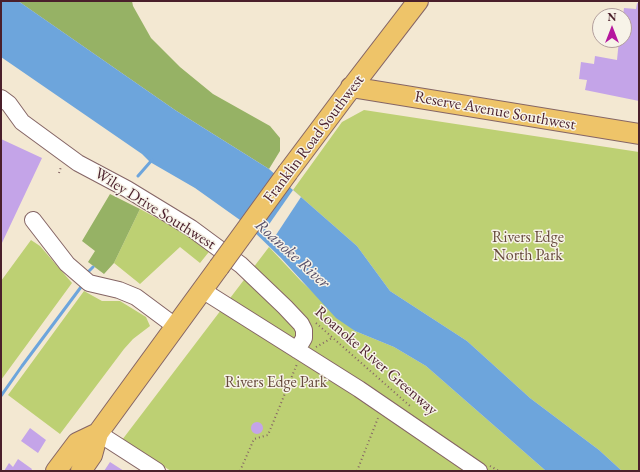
<!DOCTYPE html>
<style>
body{margin:0}
#map{position:relative;width:640px;height:472px;overflow:hidden;background:#f3e8d2;font-family:"EB Garamond",serif}
canvas{display:block}
.frame{position:absolute;inset:0;border:2px solid #4a1f2b;pointer-events:none}
.north{position:absolute;left:592px;top:8px;width:40px;height:40px;box-sizing:border-box;background:#f7f3e8;border:1px solid #b29e9c;border-radius:50%;rotate:0deg;font-size:11px;font-weight:700;line-height:16px;text-align:center;color:#4a1f2b}
.north::after{content:'';display:block;margin:auto;width:14px;height:18px;background:#b5179e;clip-path:polygon(50% 0,100% 100%,50% 72%,0 100%)}
</style>
<div id="map">
<canvas width="640" height="472"></canvas>
<div class="frame"></div>
<div class="north">N</div>
</div>
<script>
const ctx = document.querySelector('canvas').getContext('2d');
ctx.lineJoin = 'round';
function fill(path, color) { ctx.fillStyle = color; ctx.fill(path, 'evenodd'); }
function trace(path, color, width, dash) { ctx.strokeStyle = color; ctx.lineWidth = width; ctx.lineCap = dash ? 'butt' : 'round'; ctx.setLineDash(dash || []); ctx.stroke(path); }
function write(font, color, halo, rows, align = 'center') {
  ctx.font = font + ' "EB Garamond",serif'; ctx.lineWidth = 3; ctx.setLineDash([]); ctx.textBaseline = 'middle'; ctx.strokeStyle = halo; ctx.fillStyle = color; for (const [text, x, y, turn = 0] of rows) {
    ctx.save(); ctx.translate(x, y); ctx.rotate((+turn || 0) * Math.PI / 180); ctx.textAlign = isNaN(turn) ? turn : align; if (halo) ctx.strokeText(text, 0, 0); ctx.fillText(text, 0, 0); ctx.restore();
  }
}
fill(new Path2D(`
 M364,110l275,42v319h-17l-23,-21 -69,-52 -63,-57 -77,-50 -33,-45 -64,-56 49,-68z
 M140,209l72,39 -12,15 -20,-16 -40,37 -26,-21z
 M31,240l9,6 32,37 -71,97v-99z
 M269,247l32,34 54,50 39,16 32,19 120,105h-375l-49,-31z
 M84,291l18,10h18l26,16 4,9 -17,13 -9,10 -64,85 -52,-39z`), '#bdd073');
fill(new Path2D(`
 M18,1h114l1,5 18,32 29,29 33,27 57,32 10,12v13l-11,18 -94,-59z
 M110,194l30,15 -26,54 -10,11 -16,-12 7,-11 -13,-10z`), '#96b265');
fill(new Path2D(`
 M1,1h17l3,2 154,107 94,59 88,77 33,45 77,50 63,57 69,52 23,21h-76l-120,-105 -32,-19 -39,-16 -19,-13 -55,-60 -34,-33 -52,-37 -45,-26 -8,-8 -141,-97z`), '#6da5dc');
fill(new Path2D(`
 M293,190l8,7 -29,44 -9,-8z`), '#f3e8d2');
trace(new Path2D(`
 M138,176l14,-16
 M87,273l6,-6
 M1,396l21,-30 59,-79`), '#6da5dc', 3);
fill(new Path2D(`
 M637,3l2,1v97l-54,-11 2,-10 -8,-1 2,-17 13,2 1,-8 22,4 2,-20h5v-24h-1l1,-8 12,1z
 M1,139l41,19 -41,87z
 M251 428a6 6 0 1 1 12 0a6 6 0 1 1-12 0Z
 M30,428l16,12 -8,13 -17,-12z
 M18,459l14,10 -1,2h-27l5,-8 4,4z
 M110,462l14,9h-20z`), '#c4a4e8');
const minor = new Path2D(`
 M1,98l8,6 13,18 56,41 49,26 64,39 50,37 44,42 16,17 3,6v8l-7,12
 M33,220l34,44 22,19 30,7 17,7 39,29
 M202,290l157,99 120,82
 M98,433l59,38`);
const major = new Path2D(`
 M351,87l288,47
 M288,172l57,-76 73,-95
 M56,471l21,-28 21,-10
 M81,471l11,-16 6,-22 121,-166`);
trace(minor, '#856565', 18);
trace(major, '#856565', 22);
trace(new Path2D(`
 M59,173l2,-6
 M316,323l94,83
 M316,347l16,-9
 M490,466l9,5
 M240,471l14,-32 14,-4 29,-71
 M357,471l21,-53 1,1`), '#856565', 2, [1, 3]);
trace(minor, '#fff', 16);
trace(major, '#eec469', 20);
const majorBridge = new Path2D(`
 M219,267l69,-95`);
trace(majorBridge, '#856565', 22, []);
trace(majorBridge, '#eec469', 20);
write('16px', '#4a1f2b', '#f7f3e8', [
 ["Reserve Avenue Southwest",495,111,10],
 ["Franklin Road Southwest",314,139,-53],
 ["Wiley Drive Southwest",155,209,32],
 ["Roanoke River Greenway",376,361,41]
]);
write('16px', '#674b3d', '#f7f3e8', [
 ["Rivers Edge",528,238],
 ["North Park",528,256],
 ["Rivers Edge Park",276,383]
]);
write('italic 17px', '#564e69', '#f7f3e8', [
 ["Roanoke River",292,254,42]
]);
</script>
